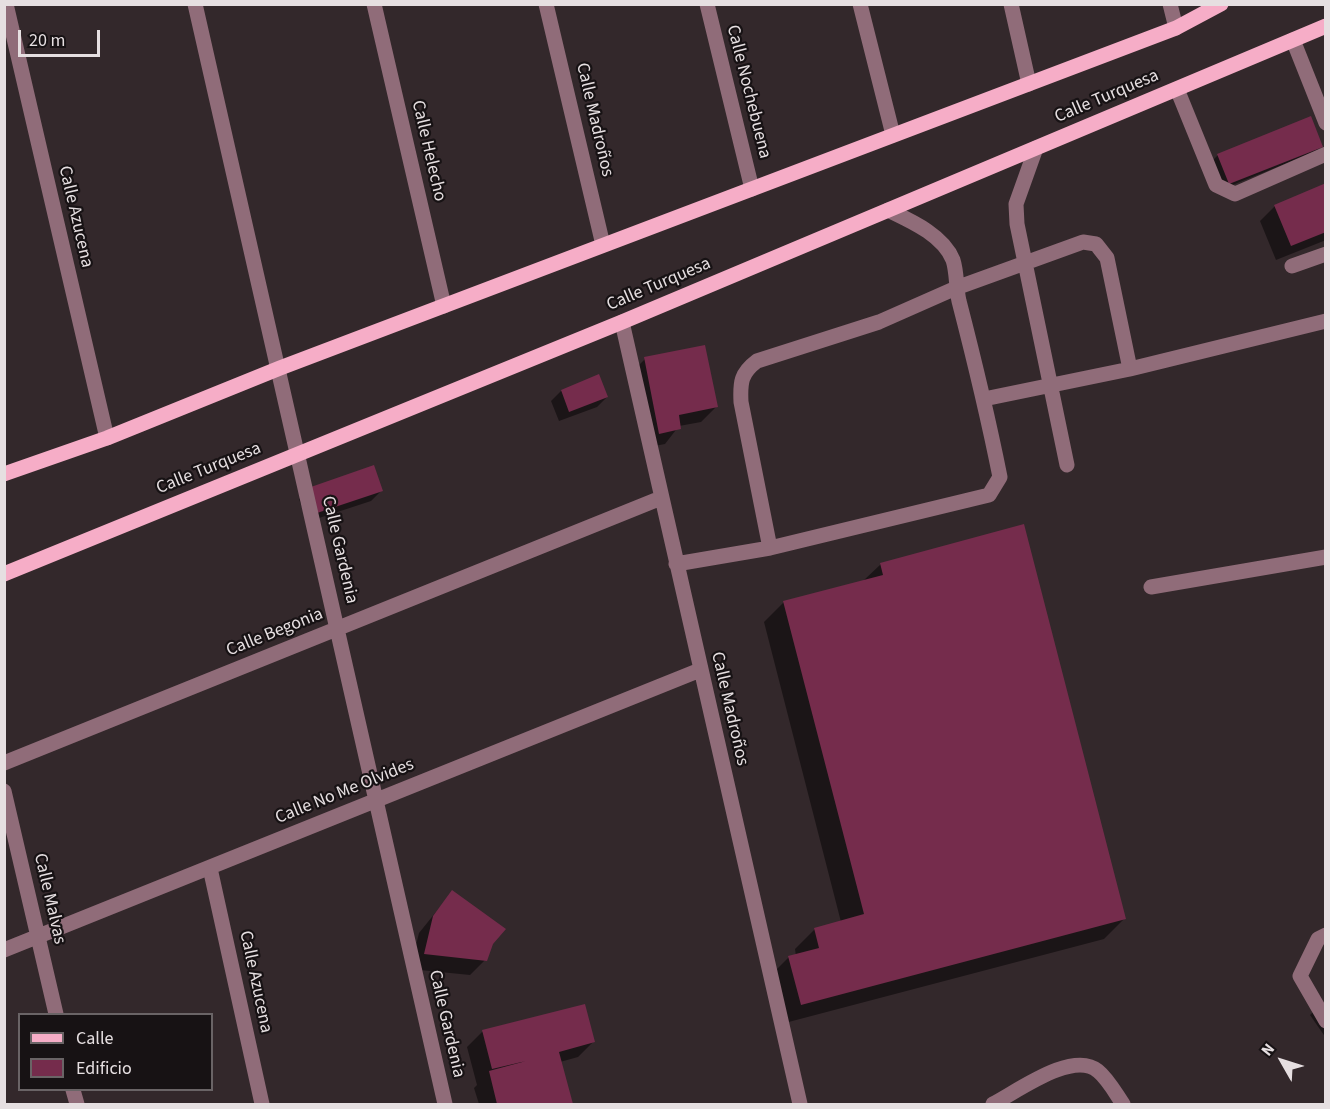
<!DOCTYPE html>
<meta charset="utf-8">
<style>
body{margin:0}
#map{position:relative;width:1330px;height:1109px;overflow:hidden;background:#33282b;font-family:"Source Sans 3",sans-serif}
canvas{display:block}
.frame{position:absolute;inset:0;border:6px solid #e6dfe1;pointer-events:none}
.legend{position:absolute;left:18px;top:1013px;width:195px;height:78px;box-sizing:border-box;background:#171214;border:2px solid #6a6466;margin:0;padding:8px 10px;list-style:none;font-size:18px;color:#e6dfe1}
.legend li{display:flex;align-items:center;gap:12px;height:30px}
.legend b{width:30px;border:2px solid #6a6466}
.north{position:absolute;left:1252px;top:1031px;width:60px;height:60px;-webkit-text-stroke:4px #171214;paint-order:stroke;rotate:309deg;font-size:16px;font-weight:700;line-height:24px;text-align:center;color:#e6dfe1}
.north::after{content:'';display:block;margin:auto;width:21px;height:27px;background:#e6dfe1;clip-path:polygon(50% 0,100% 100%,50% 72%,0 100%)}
.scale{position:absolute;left:18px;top:30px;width:82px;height:27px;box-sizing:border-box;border:3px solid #e6dfe1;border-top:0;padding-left:8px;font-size:18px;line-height:21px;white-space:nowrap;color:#e6dfe1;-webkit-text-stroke:4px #171214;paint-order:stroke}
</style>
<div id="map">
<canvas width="1330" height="1109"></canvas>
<div class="frame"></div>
<ul class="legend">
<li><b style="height:8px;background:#f6adc7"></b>Calle</li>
<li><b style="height:16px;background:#752c4c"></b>Edificio</li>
</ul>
<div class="north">N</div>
<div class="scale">20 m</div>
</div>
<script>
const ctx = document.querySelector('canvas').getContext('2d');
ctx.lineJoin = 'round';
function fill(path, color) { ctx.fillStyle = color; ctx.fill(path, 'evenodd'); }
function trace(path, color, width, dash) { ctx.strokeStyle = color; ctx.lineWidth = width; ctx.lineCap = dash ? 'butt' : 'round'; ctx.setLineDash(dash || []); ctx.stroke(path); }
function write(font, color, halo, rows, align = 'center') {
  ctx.font = font + ' "Source Sans 3",sans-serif'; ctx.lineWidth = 4.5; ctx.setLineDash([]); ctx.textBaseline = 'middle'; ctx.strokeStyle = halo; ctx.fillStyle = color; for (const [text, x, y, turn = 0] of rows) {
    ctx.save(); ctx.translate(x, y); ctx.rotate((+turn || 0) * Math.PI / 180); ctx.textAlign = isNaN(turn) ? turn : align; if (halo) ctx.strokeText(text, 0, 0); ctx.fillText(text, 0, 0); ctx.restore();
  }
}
fill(new Path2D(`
 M1321,146l-4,5 -92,37 -12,-28 5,-5z
 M1326,185v55l-50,20 -16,-39 15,-15z
 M645,359l71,48 -15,15 -22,4 -14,18 -21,4 -14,-74z
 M561,391l46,6 -10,10 -38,14 -8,-20z
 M309,489l72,2 -10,10 -64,21 -8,-23z
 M881,564l243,355 -20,20 -323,85 -12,-47 20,-20 7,-1 -1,-7 20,-20 26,-7 -77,-300 20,-20 79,-21z
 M452,892l33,68 -15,15 -60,-6 9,-36z
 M1326,1000v38l-16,-23z
 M482,1032l111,10 -15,15 -18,5 11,42h-92l-5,-16 3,-3 -10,-38z`), '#0007');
fill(new Path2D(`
 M1311,116l12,31 -94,37 -12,-30z
 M1326,183v49l-35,14 -17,-41z
 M705,345l13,62 -39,8 2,14 -22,5 -15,-77z
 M599,374l9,23 -39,15 -8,-22z
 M374,465l9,26 -66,22 -9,-25z
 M1024,524l102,395 -325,86 -13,-49 31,-8 -5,-20 50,-14 -81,-313 100,-26 -3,-12z
 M452,890l54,39 -13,15 -6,17 -63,-7 9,-38z
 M585,1004l10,38 -36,10 14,52h-76l-8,-33 37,-10 -34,8 -10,-39z`), '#752c4c');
trace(new Path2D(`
 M6,4l101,434
 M195,4c86,367 166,734 250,1100
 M374,4l70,302
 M546,4l57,241
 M707,4l45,185
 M860,4l33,131
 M1011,4l18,80
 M1170,4l6,24
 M1293,40l33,83
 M1177,89l39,96 19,9 91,-40
 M1036,148l-20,56 1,20 50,241
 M1292,266l34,-12
 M622,322l178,782
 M984,399l146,-30 196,-48
 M770,548l-29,-146c-1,-20 0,-29 16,-41l122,-39 77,-34 127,-46 13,2 11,14 23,111
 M676,564l94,-16 219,-53 11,-18c-12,-60 -26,-118 -41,-176 -3,-13 -2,-29 -6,-41 -10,-25 -42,-39 -65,-50
 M1151,587l175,-30
 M4,763l657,-265
 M4,791l52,223
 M210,868l52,236
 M1326,935l-8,4 -18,37 26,45
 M4,950l696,-280
 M73,1090l4,14
 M993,1104c25,-13 80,-54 105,-33 10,8 18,23 25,33`), '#906c79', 15);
trace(new Path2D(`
 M4,474l103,-36 173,-70 896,-340 45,-24
 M4,574l618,-252 704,-296`), '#f6adc7', 15);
write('18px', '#e6dfe1', '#171214', [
 ["Calle Nochebuena",748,92,76],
 ["Calle Turquesa",1107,97,-23],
 ["Calle Madroños",594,120,77],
 ["Calle Helecho",428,151,77],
 ["Calle Azucena",75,217,77],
 ["Calle Turquesa",659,285,-23],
 ["Calle Turquesa",209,469,-22],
 ["Calle Gardenia",339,550,77],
 ["Calle Begonia",275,633,-22],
 ["Calle Madroños",729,709,77],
 ["Calle No Me Olvides",345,792,-22],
 ["Calle Malvas",49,899,77],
 ["Calle Azucena",255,982,78],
 ["Calle Gardenia",446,1024,77]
]);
</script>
